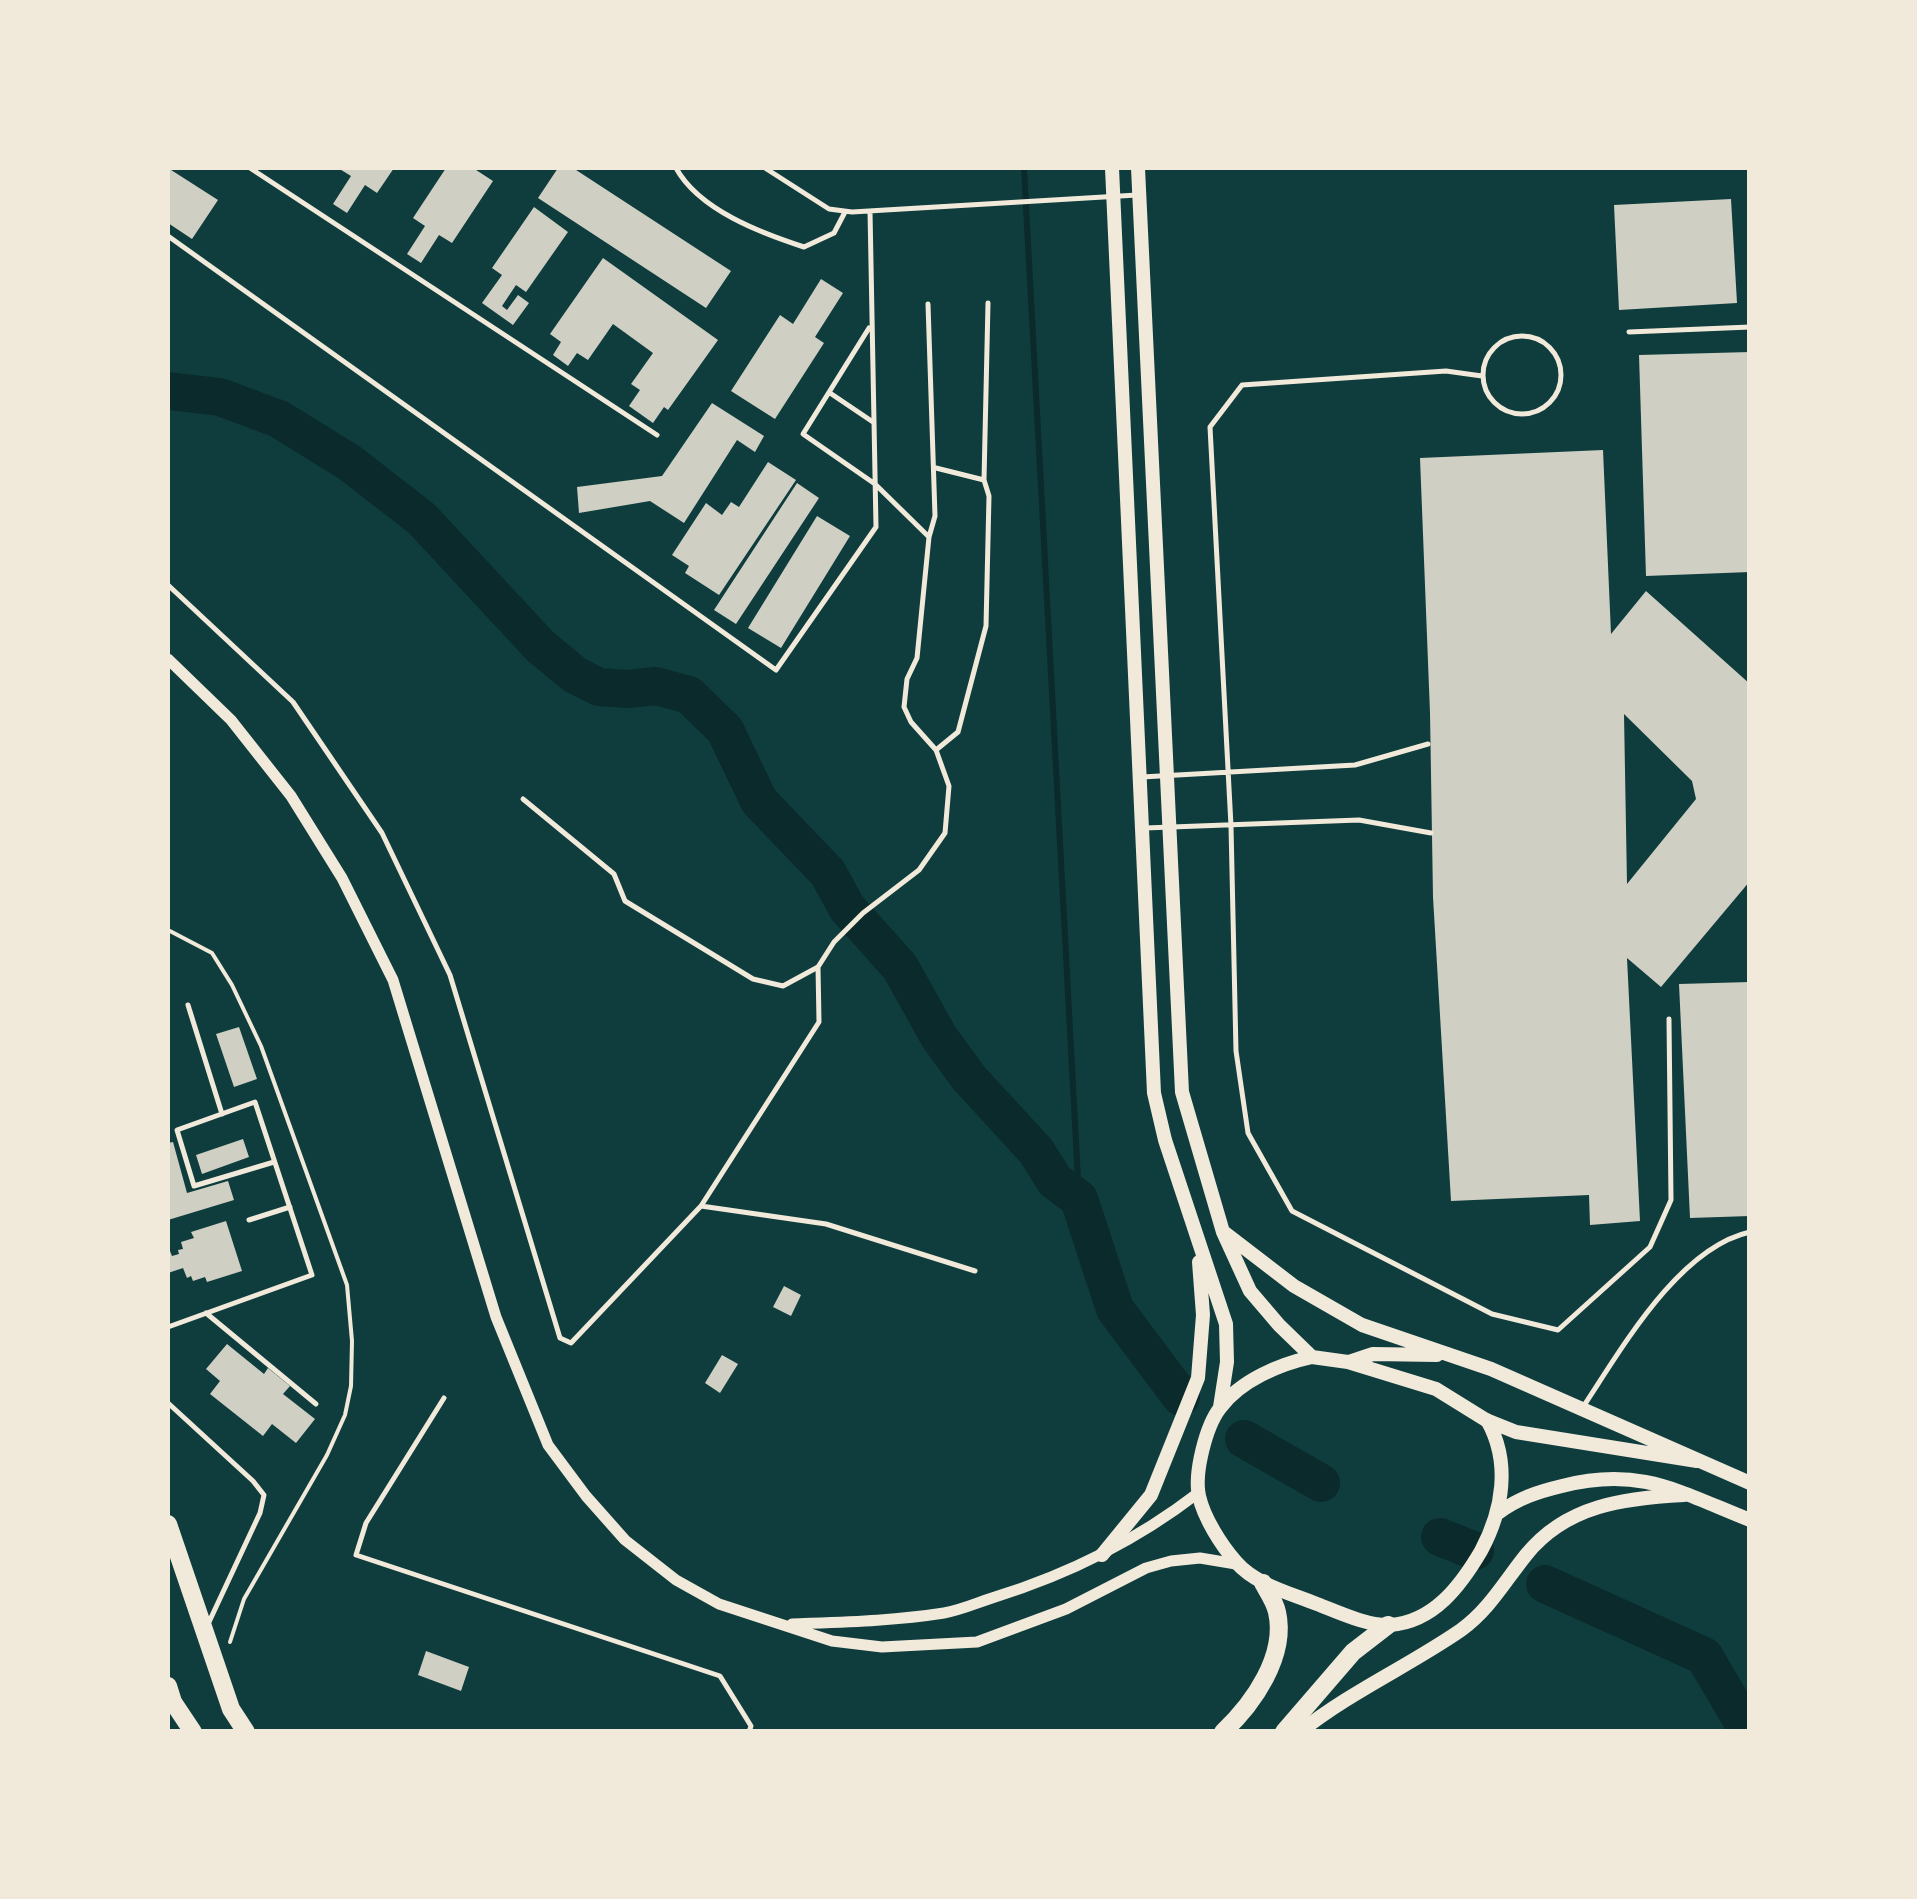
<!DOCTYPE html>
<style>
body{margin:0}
#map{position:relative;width:1917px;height:1899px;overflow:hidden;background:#0f3d3e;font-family:Ubuntu,sans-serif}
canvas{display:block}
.frame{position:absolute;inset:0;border:170px solid #f1e9da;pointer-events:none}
</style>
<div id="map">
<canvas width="1917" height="1899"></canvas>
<div class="frame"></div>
</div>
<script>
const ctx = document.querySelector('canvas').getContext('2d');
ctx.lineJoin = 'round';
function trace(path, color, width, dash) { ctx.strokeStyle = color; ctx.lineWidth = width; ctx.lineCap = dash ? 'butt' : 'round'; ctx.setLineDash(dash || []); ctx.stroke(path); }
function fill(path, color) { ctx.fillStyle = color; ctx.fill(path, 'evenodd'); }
trace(new Path2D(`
 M1024,168l55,1031`), '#0a2a2b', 6);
trace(new Path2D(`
 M168,391l52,6 59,22 71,44 72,56 118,127 35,29 24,12 28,2 29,-3 33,9 36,35 34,71 69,72 19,35 53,59 39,70 30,41 67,73 19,30 24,18 36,110 66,88
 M1244,1439l77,44
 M1440,1537l35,14
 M1545,1584l159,72 45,76`), '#0a2a2b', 38);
fill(new Path2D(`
 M168,168l50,32 -26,39 -24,-16z
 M338,168h56l-17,25 -12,-8 -18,28 -14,-9 18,-28z
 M446,168h27l20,13 -41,62 -13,-8 -18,28 -14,-9 18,-28 -12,-8z
 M558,168h15l158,103 -25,37 -168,-110z
 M1731,199l6,104 -118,7 -5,-105z
 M534,207l34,25 -42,60 -10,-7 -14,21 5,4 11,-15 11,8 -16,22 -31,-22 20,-28 -10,-7z
 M603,258l115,82 -50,70 -4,-3 -11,16 -24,-17 11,-16 -9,-6 22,-31 -40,-29 -25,36 -11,-7 -9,13 -15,-11 8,-13 -11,-8z
 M821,279l22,14 -28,44 9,6 -49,76 -44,-28 49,-76 13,9z
 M1750,352v220l-104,4 -7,-221z
 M712,403l52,33 -9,16 -18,-12 -53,83 -34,-22 -71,12 -2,-26 85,-11z
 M1603,450l8,184 35,-43 104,93v197l-89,106 -34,-29 13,263 -50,4 -1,-30 -138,6 -18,-304 -3,-184 -10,-255zM1624,714l68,67 4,18 -69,85z
 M768,462l28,18 -77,115 -34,-22 4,-7 -17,-11 34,-52 16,12 9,-13 8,5z
 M797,483l22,15 -83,126 -22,-14z
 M817,516l33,20 -69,112 -33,-20z
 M1750,982v234l-60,2 -11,-234z
 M239,1027l18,52 -23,8 -18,-53z
 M243,1139l6,18 -47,17 -6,-19z
 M173,1142l14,51 41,-12 6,19 -66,20v-77z
 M226,1221l16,50 -35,11 -2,-5 -12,4 -2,-5 -4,2 -4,-10 -15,5v-27l4,10 7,-2 -1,-4 5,-1 -2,-7 13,-4 -3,-6z
 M784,1286l17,9 -10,21 -18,-9z
 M227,1344l37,30 4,-6 22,18 -7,8 32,25 -19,24 -24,-19 -9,12 -53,-42 10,-13 -14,-12z
 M722,1355l16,9 -18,29 -15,-10z
 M426,1651l43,16 -8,24 -43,-16z`), '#cfcfc3');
trace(new Path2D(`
 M168,930l44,23 20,32 29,61 86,239 5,56 -1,45 -6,29 -18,40 -83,144 -14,43`), '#f1e9da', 4);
trace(new Path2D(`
 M250,168l407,267
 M676,168c23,42 85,65 128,79l30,-14 11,-21
 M765,168l64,41 23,3 285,-17
 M168,236l608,434 100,-143 -6,-316
 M869,328l-66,106 72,50 54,53
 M1629,332l121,-5
 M1483 375a39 39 0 1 1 78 0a39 39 0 1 1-78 0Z
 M1482,376l-36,-5 -204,14 -32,42 21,399 5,225 12,82 44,78 200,103 66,16 92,-83 21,-47 -2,-181
 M830,393l43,29
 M936,468l48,12 5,16 -3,130 -28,106 -22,18
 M984,480l4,-177
 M168,585l125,117 89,131 68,142 110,363 11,5 130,-137 118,-184 -1,-55 16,-25 29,-29 56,-43 26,-37 4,-47 -13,-36 -25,-28 -7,-15 3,-28 10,-21 12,-121 6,-21 -7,-212
 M1142,777l213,-12 73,-21
 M523,799l91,75 11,27 128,78 30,7 35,-19
 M1145,828l214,-8 72,13
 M188,1005l34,109
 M701,1206l125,18 149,47
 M249,1220l41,-13
 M206,1313l110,91
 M168,1327l144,-52 -57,-173 -78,28 17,56 80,-24
 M444,1398l-78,125 -10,32 364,121 31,50 -2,6
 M168,1403l85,78 11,14 -4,18 -51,109
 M1583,1407c38,-57 95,-159 167,-175`), '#f1e9da', 5);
trace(new Path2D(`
 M168,659l63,61 60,76 51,82 51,102 103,337 52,128 38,51 39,44 51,40 43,24 113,37 50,6 95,-5 89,-33 80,-41 25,-7 29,-3 36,6
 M792,1624c51,-2 101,-3 152,-11 17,-3 35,-11 51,-16 74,-23 142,-57 203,-104`), '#f1e9da', 11);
trace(new Path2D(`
 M1112,168l42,925 11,47 61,184 1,38 -7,45
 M1138,168l44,924 41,140 27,59 29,34 33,32 36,5 88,27 50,31 30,12 181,29
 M1225,1233l69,53 68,39 129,44 259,114
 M1312,1357c-32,7 -71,23 -92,51 -14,18 -26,65 -21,88 5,22 22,49 37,66 20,23 54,31 81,42 21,8 50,22 73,21 44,-3 71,-40 91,-74 22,-41 30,-89 6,-131
 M1349,1362l24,-8 64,1
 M1498,1513c21,-15 39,-21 64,-27 78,-20 117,6 188,34
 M1102,1555l49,-60 47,-117 5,-63 -4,-53
 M1300,1732c50,-40 109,-66 161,-102 28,-20 44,-49 65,-75 40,-50 99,-57 158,-60`), '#f1e9da', 14);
trace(new Path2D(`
 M168,1524l63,185 15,23
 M168,1686l5,16 20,30
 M1223,1732c30,-28 64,-76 54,-120 -2,-10 -9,-20 -14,-29
 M1284,1732l69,-80 35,-27`), '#f1e9da', 18);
</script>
